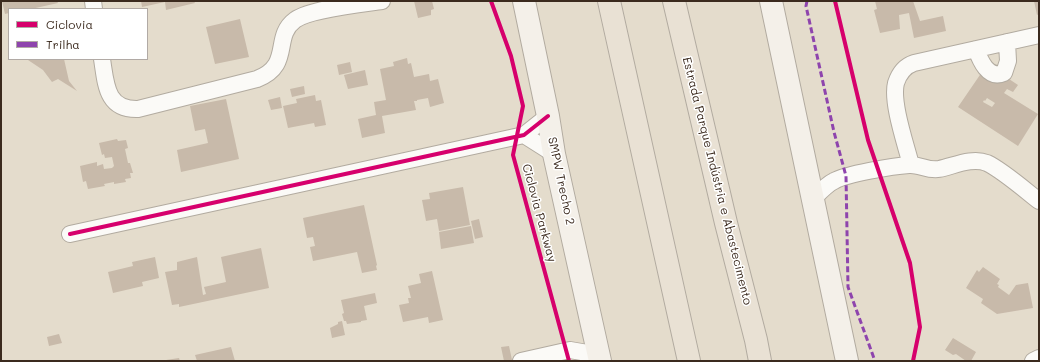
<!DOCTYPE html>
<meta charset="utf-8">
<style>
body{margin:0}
#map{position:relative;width:1040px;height:362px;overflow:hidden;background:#e4dccc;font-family:Mali,sans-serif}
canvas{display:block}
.frame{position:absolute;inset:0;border:2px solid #3b2a1e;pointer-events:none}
.legend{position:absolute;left:8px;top:8px;width:140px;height:52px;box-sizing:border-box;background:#fff;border:1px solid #b1aaa5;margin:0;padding:5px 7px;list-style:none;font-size:12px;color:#3b2a1e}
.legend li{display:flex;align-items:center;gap:8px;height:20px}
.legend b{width:20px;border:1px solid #b1aaa5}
</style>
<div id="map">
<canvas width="1040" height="362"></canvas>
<div class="frame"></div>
<ul class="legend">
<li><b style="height:5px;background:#d6006c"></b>Ciclovia</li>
<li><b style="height:5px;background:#8e44ad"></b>Trilha</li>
</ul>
</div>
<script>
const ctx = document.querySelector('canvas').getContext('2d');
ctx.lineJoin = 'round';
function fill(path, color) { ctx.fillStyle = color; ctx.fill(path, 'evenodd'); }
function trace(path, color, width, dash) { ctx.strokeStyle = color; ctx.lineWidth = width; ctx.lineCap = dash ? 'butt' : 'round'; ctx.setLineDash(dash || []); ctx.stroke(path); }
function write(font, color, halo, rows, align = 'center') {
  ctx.font = font + ' Mali,sans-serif'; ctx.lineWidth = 3; ctx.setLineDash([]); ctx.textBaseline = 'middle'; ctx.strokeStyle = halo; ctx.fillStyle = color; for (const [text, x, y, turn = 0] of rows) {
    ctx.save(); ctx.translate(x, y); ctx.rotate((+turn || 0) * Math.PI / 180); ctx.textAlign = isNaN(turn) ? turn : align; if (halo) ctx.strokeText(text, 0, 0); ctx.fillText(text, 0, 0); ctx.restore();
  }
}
fill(new Path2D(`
 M2,1h55l1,2 -27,6h-22v4l-4,1z
 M141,1h53l1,2 -29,7 -1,-8 -23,5z
 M414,1h18l2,8 -3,1v5l-13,3z
 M875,1h38l7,20 23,-5 3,15 -32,7 -5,-25 -10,2 1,14 -20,4 -6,-23 3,-1z
 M1034,1h5v13l-2,1z
 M240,19l9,38 -34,7 -9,-37z
 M407,58l1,6 3,-1 3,14 15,-3 1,7 8,-2 6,24 -14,4 -2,-9 -11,2v1h-3l2,9 -34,6 3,17 -23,5 -4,-19 18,-4 -2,-13 12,-2 -6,-31 14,-3 -1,-4z
 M30,59h34l5,22 8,10 -19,-12 -6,3 -9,-12 -15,-10z
 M350,62l2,10 -13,3 -2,-10z
 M984,69l19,13 3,-5 12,8 -5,7 -6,-3 -3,4 34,21 -20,32 -60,-39zM987,98l8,5 -3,4 -9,-5 1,-2 1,1z
 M365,70l3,15 -20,4 -4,-14z
 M304,86l1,8 -13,3 -2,-8z
 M315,95l1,6 5,-1 5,25 -11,2 -1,-4 -26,5 -5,-22 14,-3 -1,-4z
 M280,97l2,11 -11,2 -3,-10z
 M226,99l13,60 -58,13 -4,-22 31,-7 -3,-14 -10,2 -5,-25z
 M117,139l1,2 8,-1 2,8 -3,1 3,14h2l3,10h-3l1,5 -6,1 1,3 -12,2v-2l-10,2 1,2 -17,3 -2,-8 -3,1 -3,-16 17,-4v4l6,-2 1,5 8,-1 2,-2 -2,-9 -7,1 -1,-4 -2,1 -3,-12z
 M463,187l7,38 -31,6 -2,-12 -11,2 -4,-21 8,-1 -1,-6z
 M364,205l13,60 -1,1 1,4 -15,3 -5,-21 -44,9 -3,-14 5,-1 -2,-9 -6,1 -4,-20z
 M479,219l4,18 -8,2 -4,-18z
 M471,226l3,17 -33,6 -2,-17z
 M261,248l8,40 -90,19v-3l-7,1 -7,-33 12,-2v-8l20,-5 6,38 3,-1 -2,-7 22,-5 -5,-25z
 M155,257l4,21 -17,4 1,4 -30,7 -5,-21 25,-6 -1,-4z
 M983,267l17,12 -3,5 2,1 -1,2 11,8 7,-10 12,-2 5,25 -36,6 -16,-11 2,-4 -17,-11 11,-18 2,2z
 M432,271l11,49 -14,3 -1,-6 -25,5 -4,-17 10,-2 -1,-5h3l-3,-12 13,-3 -2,-9z
 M375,293l2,10 -13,3 3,14 -6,1v1l-14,2 -1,-3h-2l-2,-7 2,-1 -3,-13z
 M342,321l3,14 -13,3 -2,-10 8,-4v-2z
 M59,334l3,9 -13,3 -2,-9z
 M953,338l23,14 -5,9h-5l-10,-7 -3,1 -8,-5z
 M509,346l3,14 -8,1 -3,-14z
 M231,347l4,14h-38l-2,-6z
 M179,358l1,3h-14v-1z`), '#c8baaa');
const street = new Path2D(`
 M93,1l1,8
 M976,49c4,11 12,31 28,24l4,-12 -1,-19
 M102,59c4,25 4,51 36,50l119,-30c36,-14 15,-42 38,-59 15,-11 66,-16 87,-19
 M524,135l30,19
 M911,165c-5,-20 -20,-63 -15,-82 3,-9 9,-17 18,-20l125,-28
 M813,199c6,-6 13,-14 21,-18 12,-7 59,-15 75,-16 10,-1 19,6 30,4 15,-3 33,-12 48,-6 15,7 38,27 52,38
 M70,234l454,-99 24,-19
 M521,361l49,-11 29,5
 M1033,361l6,-3`);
const secondary = new Path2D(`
 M524,1l24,115 6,38 46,207
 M771,1l76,360`);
const highway = new Path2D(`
 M609,1l80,360
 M674,1l52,222 30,117 4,21`);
trace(street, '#b2aba0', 18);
trace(secondary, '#b2aba0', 24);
trace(highway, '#b2aba0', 24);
trace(street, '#fbfaf7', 16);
trace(secondary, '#f4f0e9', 22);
trace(highway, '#e9e1d4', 22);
trace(new Path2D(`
 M807,1l-1,5 28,126 12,44 2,111 27,74`), '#8e44ad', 3, [6, 3]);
trace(new Path2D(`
 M491,1l20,55 12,50 -10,49 56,206
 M835,1l33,139 42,123 10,64 -7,34
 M70,234l454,-99 24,-19`), '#d6006c', 4);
write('12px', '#3b2a1e', '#fff', [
 ["SMPW Trecho 2",561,181,78],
 ["Estrada Parque Indústria e Abastecimento",717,181,76],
 ["Ciclovia Parkway",539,213,75]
]);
</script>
